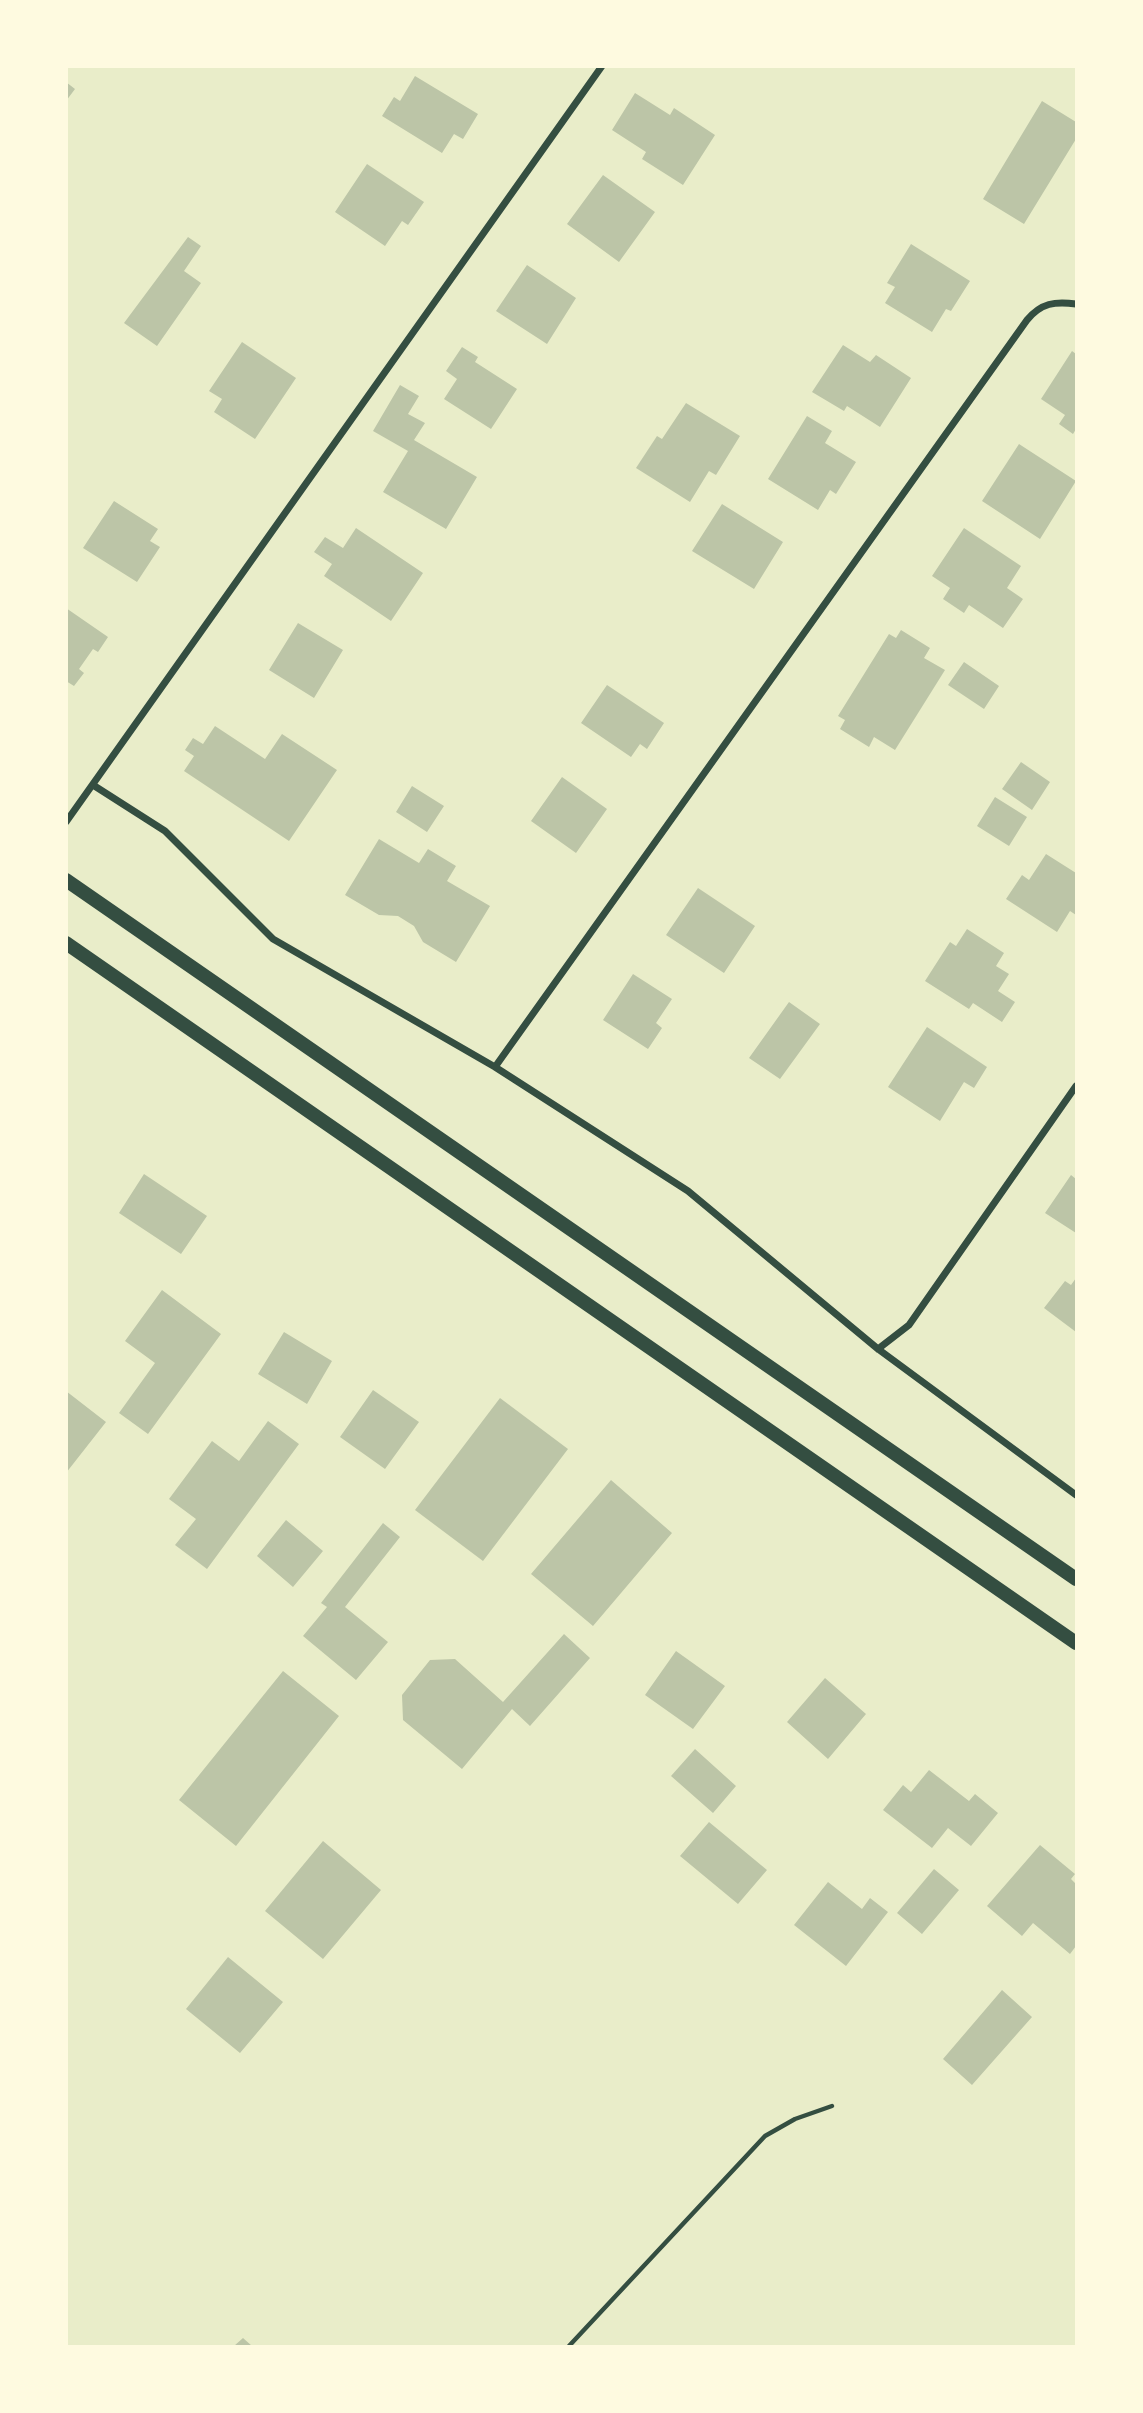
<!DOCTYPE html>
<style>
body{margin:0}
#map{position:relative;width:1143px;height:2413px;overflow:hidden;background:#e9edc9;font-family:Signika,sans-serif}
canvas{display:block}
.frame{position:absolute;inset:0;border:68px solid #fefae0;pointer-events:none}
</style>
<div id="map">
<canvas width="1143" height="2413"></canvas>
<div class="frame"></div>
</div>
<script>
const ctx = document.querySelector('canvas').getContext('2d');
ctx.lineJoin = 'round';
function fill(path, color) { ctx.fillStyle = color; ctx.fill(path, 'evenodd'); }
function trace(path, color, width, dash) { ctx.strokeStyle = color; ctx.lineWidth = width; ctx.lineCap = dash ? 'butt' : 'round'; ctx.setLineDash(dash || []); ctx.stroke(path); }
fill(new Path2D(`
 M415,76l63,38 -15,25 -9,-5 -12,19 -60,-37 12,-19 6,4z
 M66,82l9,7 -9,12z
 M635,93l35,22 4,-7 41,27 -32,50 -41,-26 4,-7 -34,-22z
 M1042,101l34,21v17l-52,85 -41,-25z
 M367,164l57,38 -16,23 -6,-4 -17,25 -50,-34z
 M603,175l52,37 -36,50 -52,-38z
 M188,237l13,9 -17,25 17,12 -44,63 -33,-23z
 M911,244l59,37 -19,30 -5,-2 -14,23 -47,-29 10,-16 -8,-4z
 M527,265l49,33 -29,46 -51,-33z
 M242,342l54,36 -41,61 -41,-27 8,-13 -13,-8z
 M843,345l27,17 6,-7 35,23 -31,49 -33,-21 -3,5 -32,-19z
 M462,347l16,10 -3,5 42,27 -26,40 -47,-30 13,-20 -11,-8z
 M1072,351l4,3v75l-3,5 -14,-10 6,-9 -24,-16z
 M400,385l19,11 -11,18 17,9 -11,17 63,37 -31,52 -63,-37 25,-41 -35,-20z
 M686,403l54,33 -24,39 -7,-4 -19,31 -54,-34 21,-32 5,3z
 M807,416l25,15 -7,12 31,19 -20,32 -6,-4 -12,20 -50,-31z
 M1019,444l57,37 -36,58 -58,-38z
 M114,501l44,28 -8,12 10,6 -23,35 -54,-34z
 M722,504l61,38 -29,47 -62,-38z
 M356,528l67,45 -32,48 -67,-45 8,-12 -18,-12 11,-15 18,11z
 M964,528l57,38 -14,22 16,11 -20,29 -34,-23 -5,8 -21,-14 7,-11 -18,-12z
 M66,608l42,29 -10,15 -5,-3 -14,20 5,4 -10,13 -8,-5z
 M298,623l45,27 -29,48 -45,-28z
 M901,630l29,18 -6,10 21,12 -50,80 -21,-13 -5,10 -29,-18 5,-9 -7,-4 51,-82 7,4z
 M964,662l35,24 -15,23 -36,-24z
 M607,685l57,38 -17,26 -7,-5 -9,13 -50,-34z
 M215,726l50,33 17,-25 55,36 -48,71 -105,-70 10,-15 -9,-6 8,-12 10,6z
 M1021,762l29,20 -18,28 -30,-21z
 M562,777l45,32 -31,44 -45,-32z
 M412,786l32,20 -17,26 -31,-20z
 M995,797l32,20 -18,29 -32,-20z
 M379,839l40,24 9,-14 28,17 -9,15 43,25 -34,56 -33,-20 -9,-16 -16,-10 -19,-1 -34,-20z
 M1046,854l30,19v42l-6,-4 -13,21 -51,-33 16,-24 7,5z
 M698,888l57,38 -31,47 -58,-38z
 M967,929l37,24 -8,13 13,8 -11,17 17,11 -13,20 -29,-19 -4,6 -44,-28 25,-39 6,4z
 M633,974l39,25 -16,24 6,5 -14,21 -45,-29z
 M789,1002l31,22 -40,55 -31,-21z
 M927,1027l60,40 -13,21 -10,-6 -24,39 -52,-34z
 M144,1174l63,42 -26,38 -62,-41z
 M1071,1175l5,4v54l-31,-20z
 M1076,1278v54l-32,-24 21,-27 6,4z
 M162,1290l59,44 -73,100 -29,-21 36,-50 -30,-22z
 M284,1332l48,29 -25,43 -49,-30z
 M373,1390l46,32 -34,47 -45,-32z
 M66,1391l40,31 -40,51z
 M500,1398l68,51 -85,112 -68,-51z
 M268,1421l31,23 -92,125 -32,-24 21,-26 -27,-20 43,-58 27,20z
 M611,1480l61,53 -79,93 -62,-52z
 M286,1520l37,31 -30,36 -36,-31z
 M383,1523l17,14 -55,70 43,35 -32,38 -53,-44 24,-29 -6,-4z
 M564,1634l26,24 -60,68 -18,-17 -50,60 -59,-49 -1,-25 28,-35 25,-1 48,43z
 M676,1651l49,35 -32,43 -48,-34z
 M283,1671l56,45 -103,130 -57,-46z
 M825,1678l41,36 -38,45 -41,-37z
 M695,1749l41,37 -23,27 -42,-37z
 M929,1770l40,31 6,-7 23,19 -27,33 -23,-18 -16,20 -49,-38 20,-25 8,7z
 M709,1822l58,48 -29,34 -58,-48z
 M323,1841l58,49 -58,69 -58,-48z
 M1040,1845l35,29 -4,5 5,5v62l-6,8 -37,-31 -11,13 -35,-30z
 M934,1869l25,21 -37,44 -25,-21z
 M828,1882l34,27 8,-11 18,14 -42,54 -52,-41z
 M228,1957l55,45 -43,51 -54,-44z
 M1002,1990l30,27 -60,68 -29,-26z
 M243,2338l9,8h-18z`), '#bcc5a7');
trace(new Path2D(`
 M569,2346l196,-210 30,-17 37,-13`), '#344e41', 4.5);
trace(new Path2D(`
 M93,785l72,46 108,108 222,128 193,124 190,158 198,146
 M66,822l536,-756
 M495,1067l532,-747c14,-17 28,-19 49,-16
 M878,1349l31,-24 167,-239`), '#344e41', 7);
trace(new Path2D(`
 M66,880l1010,699
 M66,943l1010,700`), '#344e41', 14);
</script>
